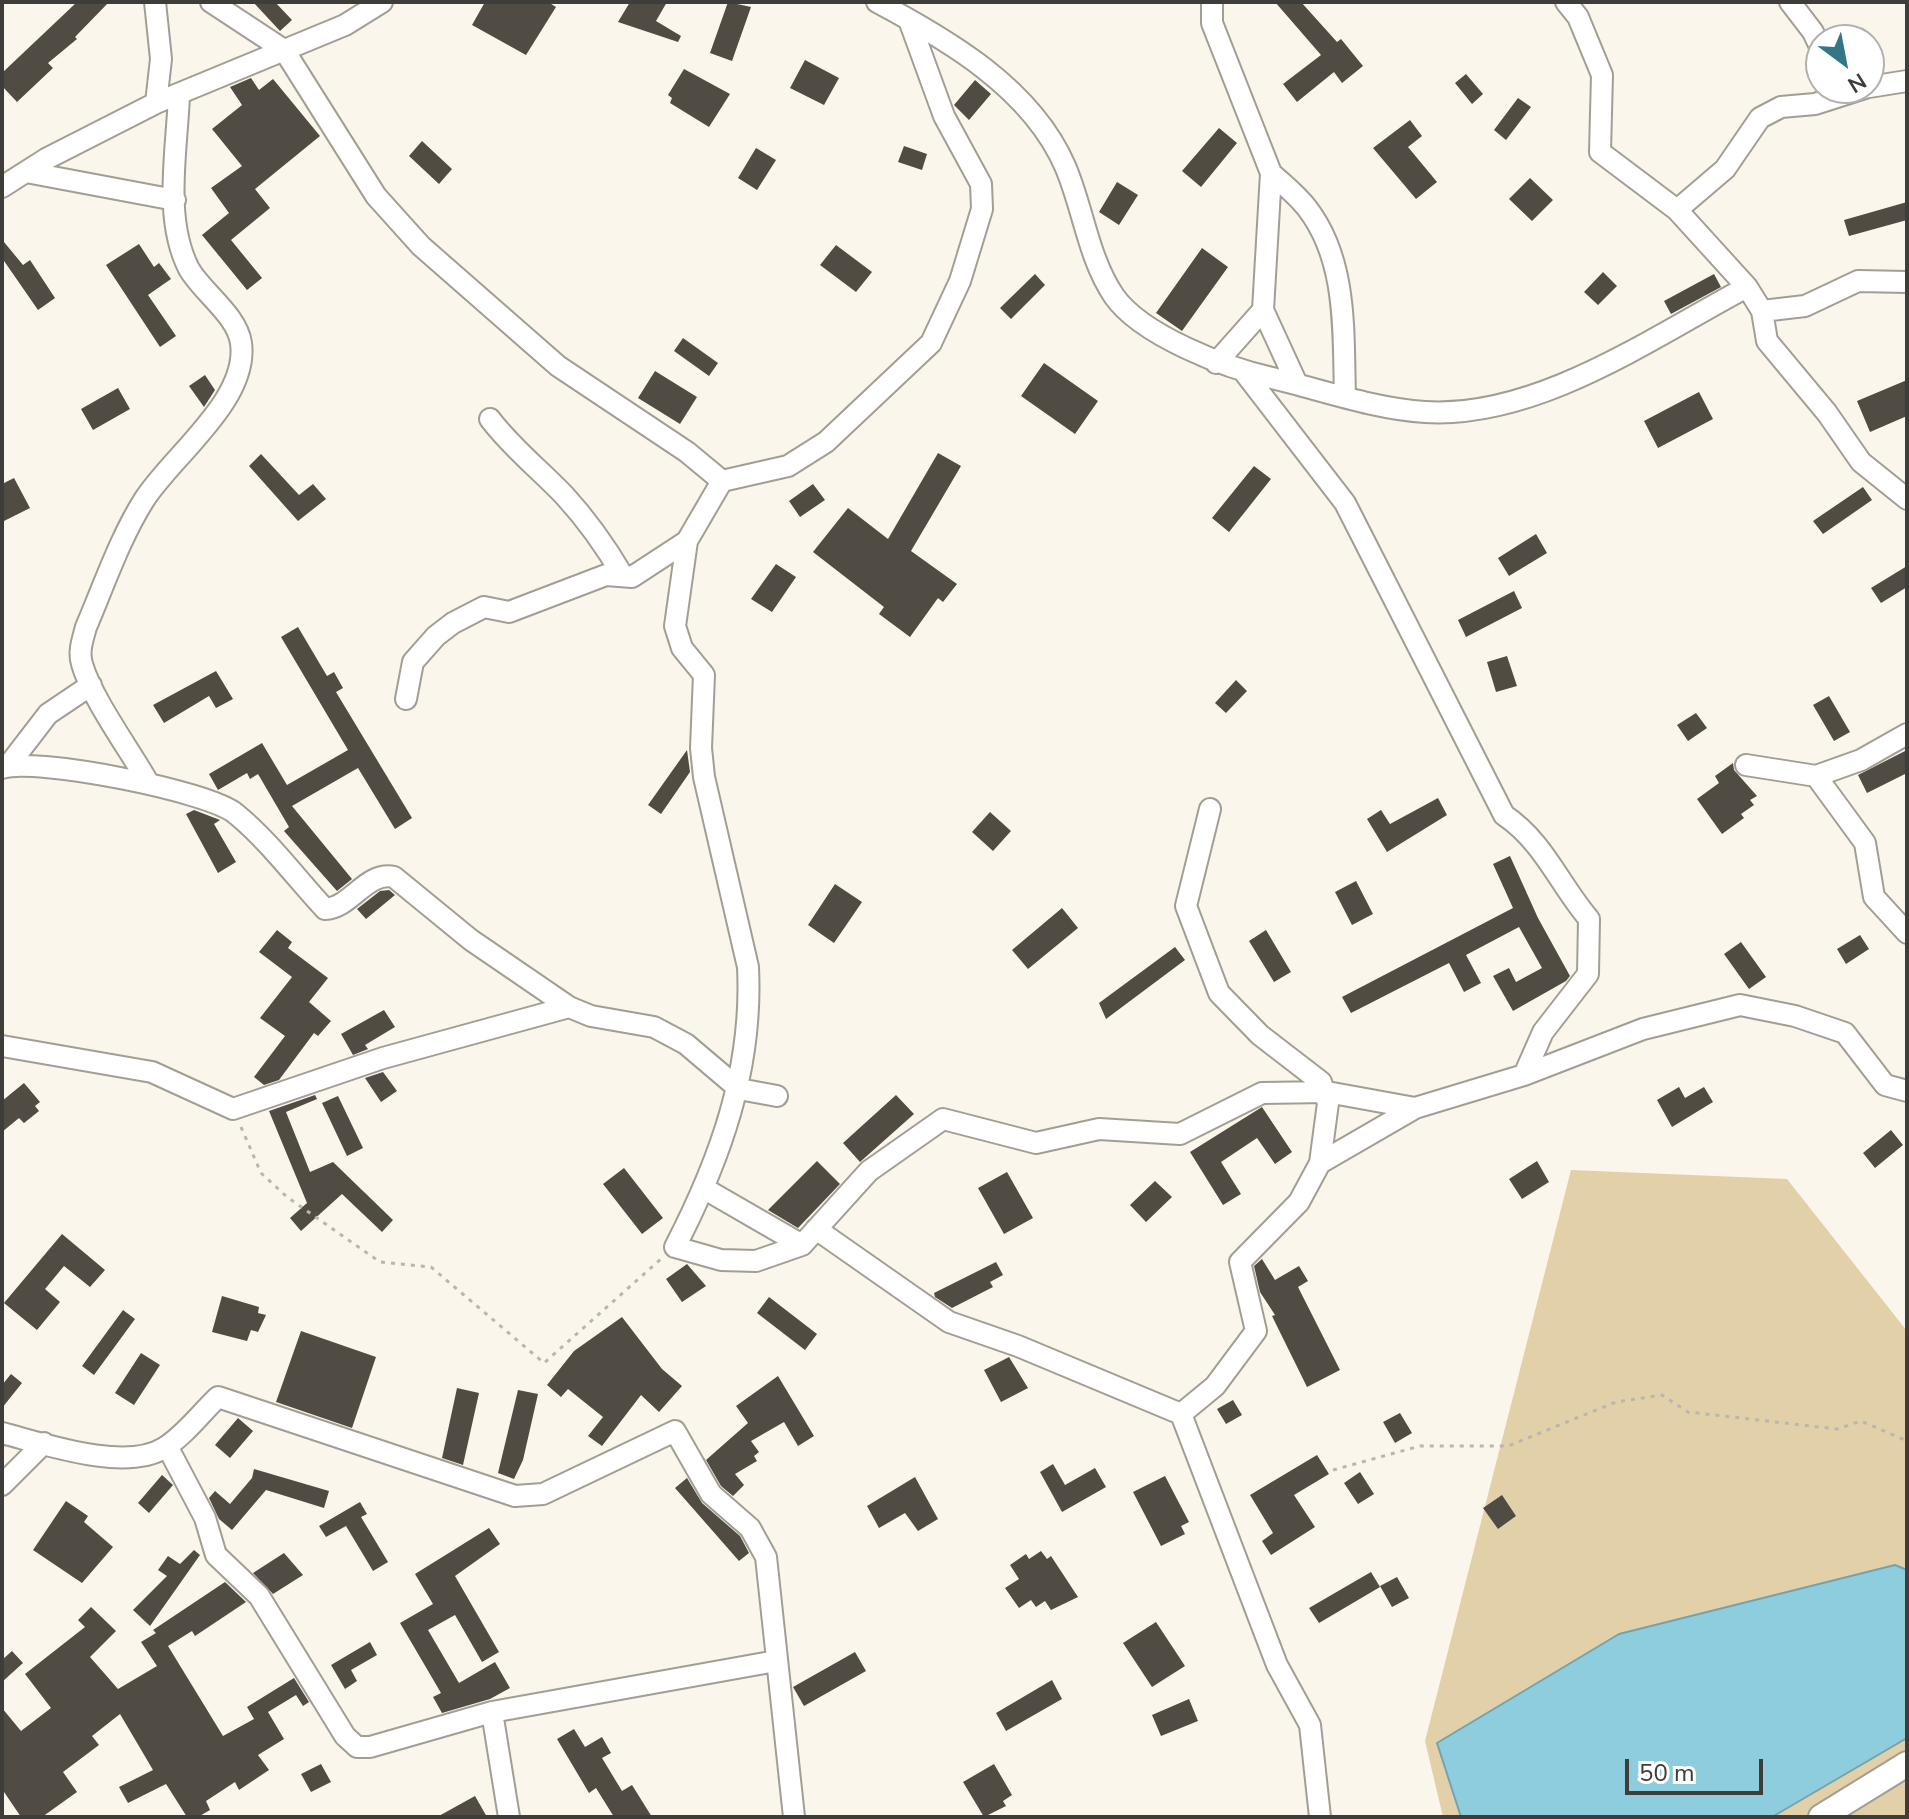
<!DOCTYPE html>
<style>
body{margin:0}
#map{position:relative;width:1909px;height:1819px;overflow:hidden;background:#fbf6eb;font-family:"Nunito Sans",sans-serif}
canvas{display:block}
.frame{position:absolute;inset:0;border:4px solid #3f3d39;pointer-events:none}
.north{position:absolute;left:1805px;top:24px;width:80px;height:80px;box-sizing:border-box;background:#fff;border:2px solid #b2b1b0;border-radius:50%;rotate:148deg;font-size:22px;font-weight:700;line-height:32px;text-align:center;color:#3f3d39}
.north::after{content:'';display:block;margin:auto;width:28px;height:36px;background:#337686;clip-path:polygon(50% 0,100% 100%,50% 72%,0 100%)}
.scale{position:absolute;left:1625px;top:1759px;width:138px;height:36px;box-sizing:border-box;border:4px solid #3f3d39;border-top:0;padding-left:10px;font-size:24px;line-height:28px;white-space:nowrap;color:#3f3d39;-webkit-text-stroke:6px #fff;paint-order:stroke}
</style>
<div id="map">
<canvas width="1909" height="1819"></canvas>
<div class="frame"></div>
<div class="north">N</div>
<div class="scale">50 m</div>
</div>
<script>
const ctx = document.querySelector('canvas').getContext('2d');
ctx.lineJoin = 'round';
function fill(path, color) { ctx.fillStyle = color; ctx.fill(path, 'evenodd'); }
function trace(path, color, width, dash) { ctx.strokeStyle = color; ctx.lineWidth = width; ctx.lineCap = dash ? 'butt' : 'round'; ctx.setLineDash(dash || []); ctx.stroke(path); }
fill(new Path2D(`
 M1571,1170l216,9 120,152v486h-464l-18,-76z`), '#e2d0a9');
const water = new Path2D(`
 M1895,1565l12,5v168l-135,79h-311l-24,-74 182,-109z`);
fill(water, '#8ecdde');
trace(water, '#76a2ac', 2);
fill(new Path2D(`
 M77,2h32l-34,35 2,2 -29,24 5,5 -36,34 -15,-16v-13z
 M253,2h22l17,18 -12,11z
 M485,2h63l8,5 -30,48 -54,-30z
 M630,2h37l-11,19 25,15 -3,6 -60,-20z
 M728,2l23,5 -19,54 -22,-8z
 M1275,2h26l36,40 4,-3 22,27 -21,17 -8,-11 -37,30 -14,-18 38,-29z
 M805,60l34,18 -15,27 -34,-17z
 M684,69l46,25 -21,33 -39,-24 2,-5 -4,-3z
 M1466,74l17,20 -11,10 -17,-21z
 M251,78l8,12 14,-11 47,57 -65,53 15,19 -39,32 31,38 -15,12 -45,-55 27,-22 -18,-25 31,-22 -30,-37 30,-24 -12,-18z
 M975,80l16,14 -22,26 -15,-15z
 M1518,98l13,9 -25,33 -12,-10z
 M1410,120l12,16 -14,11 29,35 -21,17 -43,-51z
 M1219,128l18,15 -36,44 -19,-16z
 M422,141l30,28 -13,15 -30,-28z
 M904,146l23,8 -5,16 -24,-8z
 M756,148l20,12 -19,30 -19,-12z
 M1530,178l23,22 -21,21 -23,-22z
 M1117,182l21,13 -19,30 -20,-13z
 M1907,202v18l-58,16 -5,-16z
 M4,242l19,23 7,-5 25,38 -17,12 -36,-52z
 M139,244l15,23 5,-4 12,16 -23,16 28,41 -16,11 -54,-82z
 M836,245l36,27 -16,20 -36,-27z
 M1202,248l26,19 -46,64 -26,-18z
 M1603,272l14,14 -19,19 -14,-13z
 M1035,274l10,11 -34,34 -11,-11z
 M1714,274l7,13 -50,27 -7,-13z
 M683,338l35,25 -9,13 -35,-25z
 M1044,363l54,38 -23,33 -54,-38z
 M655,371l42,26 -17,27 -42,-26z
 M205,375l10,15 -11,17 -15,-21z
 M1907,380v36l-37,16 -13,-31z
 M118,388l12,21 -37,21 -12,-21z
 M1699,392l14,27 -55,29 -14,-27z
 M938,453l23,13 -50,85 46,33 -14,18 -5,-4 -28,39 -31,-23 5,-7 -71,-55 35,-44 40,31z
 M261,454l38,41 14,-11 13,15 -28,22 -49,-55z
 M1254,466l17,13 -42,53 -17,-14z
 M14,478l16,30 -28,14v-38z
 M813,484l12,16 -25,17 -11,-16z
 M1863,487l9,13 -49,34 -10,-13z
 M1536,534l11,19 -38,23 -11,-18z
 M776,564l20,13 -24,35 -21,-13z
 M1907,566v21l-26,16 -10,-15z
 M1514,591l8,17 -56,29 -8,-17z
 M298,627l29,49 7,-4 9,16 -7,4 76,126 -17,11 -37,-61 -66,38 60,73 -15,12 -53,-60 5,-4 -31,-53 -8,5 -3,-6 -29,17 -9,-16 53,-31 25,42 61,-35 -67,-113z
 M1507,656l10,30 -21,6 -9,-30z
 M216,671l17,28 -17,9 -7,-12 -45,27 -11,-18z
 M1236,680l11,11 -21,22 -11,-10z
 M1829,696l21,36 -16,9 -21,-36z
 M1696,713l11,15 -19,13 -11,-16z
 M687,750l3,22 -29,42 -13,-9z
 M1907,750v23l-40,20 -9,-18z
 M1733,763l1,7 23,26 -7,4 4,5 -13,9 3,4 -22,16 -25,-35 22,-16 -4,-7z
 M1438,798l9,17 -60,37 -20,-33 14,-9 9,14z
 M194,810l26,10 -6,4 22,38 -18,11 -32,-59z
 M990,812l21,19 -18,20 -21,-19z
 M1510,856l28,62 32,58 -4,5 -53,30 -20,-35 16,-8 7,14 26,-14 -23,-41 -53,28 15,28 -17,9 -15,-29 -98,50 -9,-16 171,-89 -20,-44z
 M1356,881l17,33 -21,11 -17,-33z
 M835,884l27,18 -28,41 -26,-18z
 M389,890l6,5 -29,24 -9,-10 23,-18z
 M1062,908l16,20 -50,41 -16,-19z
 M277,930l15,12 -4,6 40,30 -19,24 22,19 -13,15 -4,-3 -35,47 -15,5 -10,-8 31,-41 -25,-18 32,-41 -33,-25z
 M1266,930l25,42 -17,10 -25,-41z
 M1860,935l9,14 -23,15 -9,-15z
 M1741,942l25,35 -17,12 -25,-35z
 M1175,947l10,13 -79,59 -7,-16z
 M384,1010l11,17 -30,18 3,4 -15,6 -12,-21z
 M383,1072l14,19 -16,11 -16,-24z
 M24,1083l16,19 -5,4 4,5 -15,12 -5,-5 -17,14v-31z
 M1679,1087l6,11 19,-11 9,15 -41,25 -15,-27z
 M315,1095l2,4 -31,13 24,60 23,-10 60,58 -11,12 -40,-38 -41,37 -11,-13 17,-15 -38,-92z
 M896,1095l18,19 -54,48 -17,-19z
 M338,1096l25,52 -16,8 -25,-53z
 M1262,1107l30,45 -17,12 -18,-26 -36,24 20,32 -18,11 -33,-53z
 M1891,1130l12,15 -28,23 -12,-15z
 M817,1161l23,23 -42,44 -30,-18z
 M1537,1161l12,21 -27,17 -13,-20z
 M624,1168l39,50 -21,16 -39,-50z
 M1007,1172l26,46 -29,16 -26,-46z
 M1155,1181l17,16 -26,25 -16,-17z
 M62,1234l43,36 -15,17 -26,-21 -19,23 15,13 -23,28 -33,-27z
 M1262,1259l13,21 24,-14 9,15 -10,6 42,83 -33,17 -35,-71 3,-1 -15,-23 -6,-26z
 M996,1262l7,13 -13,7 3,5 -41,21 -17,-11 -1,-4z
 M687,1264l19,22 -24,16 -16,-23z
 M222,1296l37,11 -1,6 8,2 -8,17 -7,-2 -4,11 -35,-9z
 M769,1297l48,37 -12,16 -48,-37z
 M123,1310l12,9 -41,56 -12,-9z
 M622,1317l40,52 20,17 -23,26 -18,-17 -39,51 -14,-10 15,-19 -35,-28 -7,8 -14,-12 27,-34z
 M301,1331l75,26 -24,71 -76,-26z
 M141,1353l19,12 -26,40 -19,-12z
 M1009,1357l19,31 -27,14 -17,-32z
 M11,1374l11,9 -20,25v-23z
 M778,1376l36,60 -16,10 -14,-24 -33,19 8,11 -5,4 3,5 -22,13 9,11 -11,11 -12,-10 -15,-26 42,-37 -12,-17z
 M457,1388l22,5 -16,72 -21,-7z
 M518,1390l20,4 -15,66 -9,19 -16,-6z
 M1233,1400l9,15 -16,9 -9,-15z
 M1400,1413l12,20 -17,10 -12,-21z
 M238,1418l15,13 -23,27 -15,-13z
 M1317,1455l12,19 -35,21 21,32 -44,28 -9,-14 11,-8 -23,-38z
 M1053,1464l12,21 30,-17 11,19 -44,25 -22,-40z
 M254,1469l75,22 -5,17 -58,-18 -34,40 -13,-11 -10,-21 6,-7 15,13 22,-26z
 M1360,1472l14,22 -16,10 -14,-21z
 M162,1475l11,10 -24,28 -11,-10z
 M1165,1476l24,46 -8,4 4,8 -24,12 -28,-54z
 M915,1477l23,42 -20,12 -13,-18 -26,15 -12,-22z
 M687,1478l15,25 38,33 9,17 -10,8 -64,-73z
 M1502,1495l14,21 -18,13 -15,-21z
 M66,1501l22,15 -4,6 29,25 -31,36 -49,-33z
 M360,1502l7,12 -6,3 27,45 -15,9 -27,-45 -20,11 -7,-11z
 M489,1528l11,16 -45,32 44,76 -17,10 -27,-47 -27,15 31,53 36,-21 15,26 -20,11 -48,14 -9,-16 8,-4 -41,-70 33,-19 -18,-30z
 M194,1550l6,5 -50,71 -17,-16 34,-34 -9,-6 10,-14 12,8z
 M1041,1551l6,8 4,-3 27,41 -27,13 -6,-9 -9,6 -5,-7 -12,8 -14,-20 14,-9 -9,-14 16,-11 3,5z
 M284,1553l19,22 -30,19 -20,-21z
 M1371,1572l9,15 -61,36 -10,-15z
 M1397,1577l12,21 -17,9 -12,-21z
 M225,1582l21,20 -51,34 -3,-5 -24,15 55,90 31,-17 -7,-12 47,-29 15,24 -6,4 -7,-11 -28,17 16,27 -26,16 11,15 -30,20 -4,-8 -29,19 4,9 -12,7h-11l-21,-33 -38,19 -9,-16 34,-17 -33,-56 -28,22 7,9 -36,27 14,20 -35,25h-21l-19,-28v-81l19,23 30,-23 -26,-34 60,-47 -7,-7 13,-13 25,24 -26,26 28,32 39,-23 -16,-24 15,-9 -3,-3z
 M1156,1622l29,44 -33,21 -29,-44z
 M370,1642l7,13 -26,15 6,11 -12,8 -14,-24z
 M12,1651l11,12 -21,19v-22z
 M855,1652l11,19 -62,35 -11,-19z
 M1052,1680l10,19 -56,32 -10,-18z
 M1189,1699l9,22 -37,15 -9,-21z
 M574,1729l11,18 17,-10 9,16 -9,5 20,33 10,-6 20,32h-38l-18,-29 -7,5 -32,-54z
 M321,1764l10,18 -20,10 -10,-18z
 M994,1764l18,31 -9,6 3,5 -22,11 -21,-35z
 M475,1796l12,21h-50z`), '#504c43');
const minor = new Path2D(`
 M155,2l6,57 -5,44
 M211,2l73,48 92,146 45,50 137,120 129,86 35,29
 M877,2c71,38 154,86 188,164 18,41 23,92 49,130 27,39 112,72 158,82 50,12 102,31 153,34 112,7 226,-74 322,-125
 M1212,2v21l59,150 -8,137 34,74
 M1566,2l12,15 24,58 -2,77 77,58 70,77 15,24 5,30 60,72 34,49 46,37
 M1790,2l23,30 8,17
 M909,20l35,96 37,68 1,25 -22,72 -29,62 -105,99 -38,24 -66,15 -35,60 -12,85 7,22 22,27 -3,73 3,29 44,190c5,101 -27,191 -73,280l46,13 35,1 46,-16 67,-74 74,-52 93,24 63,-14 81,5 82,-41 65,-1 88,16
 M1869,87l38,-6
 M26,172l149,28
 M1271,173c12,11 26,22 36,35 41,53 36,125 38,188
 M2,187l44,-28 110,-56 189,-78 37,-23
 M1677,210l48,-41 35,-51 21,-11 34,-3 50,-16
 M1762,311l43,-5 53,-25 49,1
 M1216,363l47,-53
 M1244,372l101,131 159,312c40,27 55,69 85,104l-1,55 -45,58 -19,43
 M490,419c22,29 49,50 74,76 23,25 42,52 59,81
 M406,699l7,-37 23,-26 17,-13 31,-16 25,5 97,-37 26,2 55,-36
 M1746,765l70,11 45,-16 46,-26
 M8,766l40,-52 43,-29
 M2,768c32,-11 208,23 234,46 33,27 60,64 89,95 26,-1 41,-38 69,-32l77,63 98,67 22,9 63,11 32,17 53,45 38,7
 M1816,776l49,67 9,54 33,36
 M149,784c-19,-34 -57,-85 -67,-120 -4,-13 1,-25 4,-37 18,-42 34,-89 58,-127 28,-44 105,-100 97,-157 -4,-28 -38,-50 -52,-74 -26,-50 -12,-119 -10,-174
 M2,1046l150,26 81,37 150,-51 186,-51
 M1320,1163l95,-55 109,-33 119,-46 97,-24 55,11 50,17 40,52 22,6
 M705,1189l97,56
 M816,1229l133,93 69,24 163,68 96,251 33,60 10,92
 M1181,1414l34,-28 41,-55 -16,-69 59,-60 21,-39 8,-60 -7,-21 -61,-47 -41,-42 -33,-87 24,-97
 M2,1433c43,11 123,39 162,15 20,-12 37,-35 54,-51l297,99 28,-2 132,-63 36,63 39,34 16,29 28,260
 M167,1446l38,72 11,37 43,41 86,140 12,11h13l122,-35 284,-51
 M2,1485l42,-42
 M492,1712l17,105`);
const tertiary = new Path2D(`
 M1821,1817l86,-53`);
trace(minor, '#a29e94', 24);
trace(tertiary, '#a29e94', 28);
trace(new Path2D(`
 M241,1127l20,46 26,24 93,65 51,5 113,96 118,-105
 M1333,1470l87,-24h88l108,-44 46,-7 26,17 149,17 24,-8 46,20`), '#bab6ad', 3, [4, 6]);
trace(minor, '#fff', 20);
trace(tertiary, '#fff', 24);
</script>
